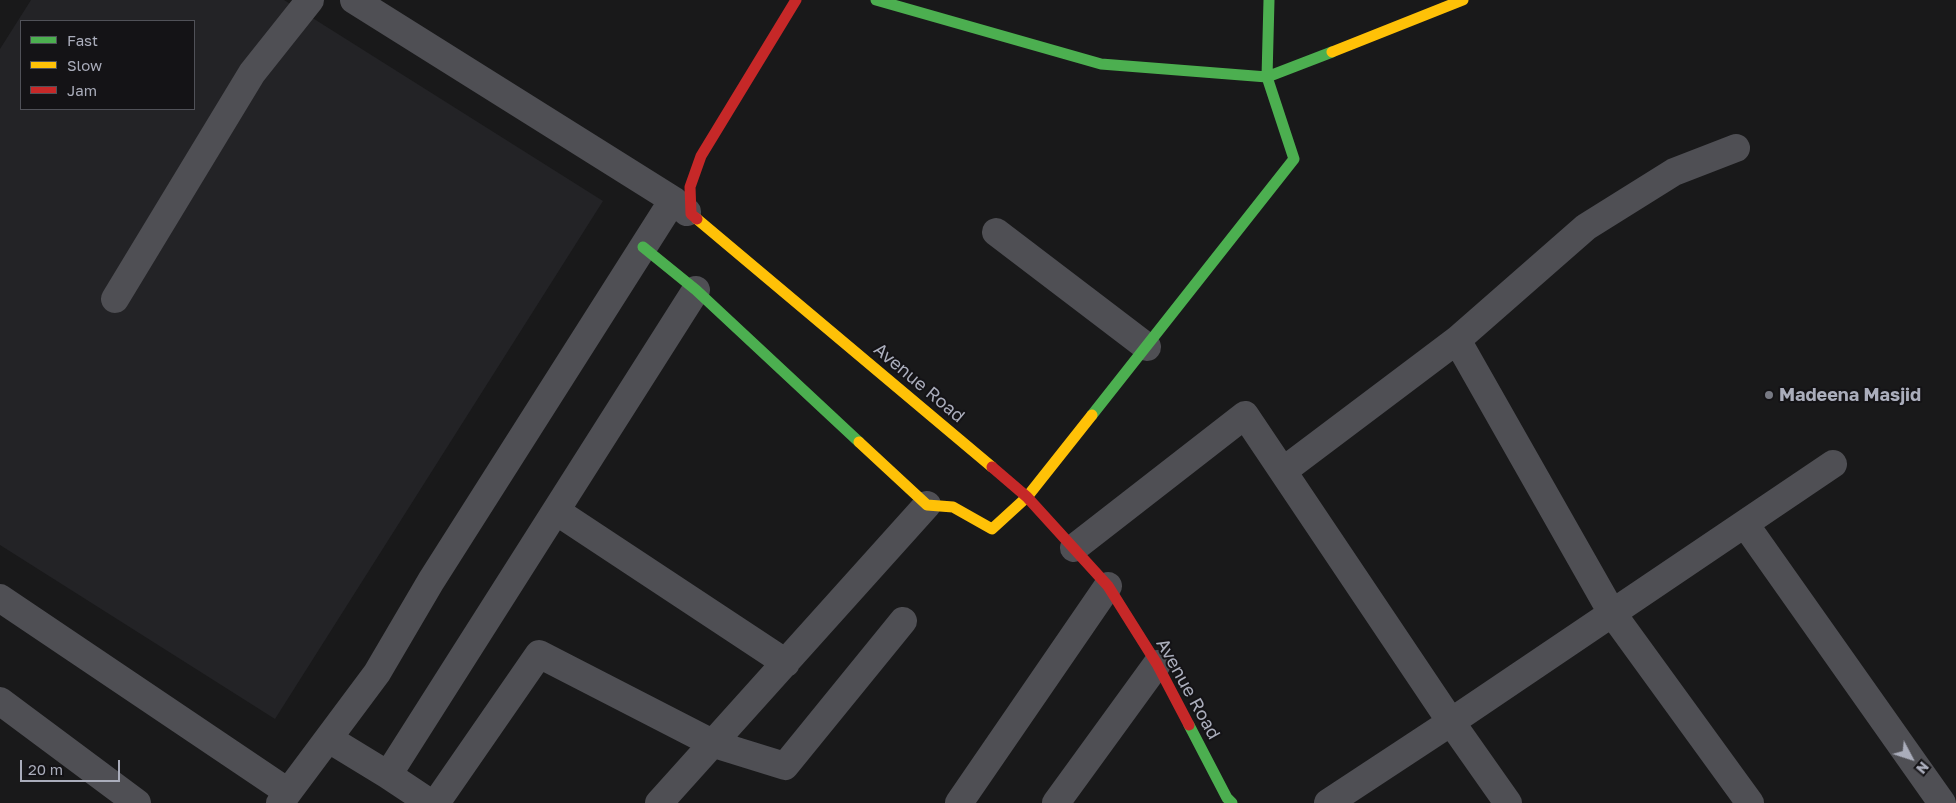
<!DOCTYPE html>
<style>
body{margin:0}
#map{position:relative;width:1956px;height:803px;overflow:hidden;background:#19191a;font-family:"Golos Text",sans-serif}
canvas{display:block}
.legend{position:absolute;left:20px;top:20px;width:175px;height:90px;box-sizing:border-box;background:#141316;border:1px solid #505158;margin:0;padding:6px 9px;list-style:none;font-size:15px;color:#aaadbb}
.legend li{display:flex;align-items:center;gap:10px;height:25px}
.legend b{width:25px;border:1px solid #505158}
.north{position:absolute;left:1886px;top:733px;width:50px;height:50px;-webkit-text-stroke:4px #141316;paint-order:stroke;rotate:130deg;font-size:14px;font-weight:700;line-height:20px;text-align:center;color:#aaadbb}
.north::after{content:'';display:block;margin:auto;width:18px;height:22px;background:#aaadbb;clip-path:polygon(50% 0,100% 100%,50% 72%,0 100%)}
.scale{position:absolute;left:20px;top:760px;width:100px;height:22px;box-sizing:border-box;border:2px solid #aaadbb;border-top:0;padding-left:6px;font-size:15px;line-height:18px;white-space:nowrap;color:#aaadbb;-webkit-text-stroke:4px #141316;paint-order:stroke}
</style>
<div id="map">
<canvas width="1956" height="803"></canvas>
<ul class="legend">
<li><b style="height:6px;background:#4caf50"></b>Fast</li>
<li><b style="height:6px;background:#ffc107"></b>Slow</li>
<li><b style="height:6px;background:#c62828"></b>Jam</li>
</ul>
<div class="north">N</div>
<div class="scale">20 m</div>
</div>
<script>
const ctx = document.querySelector('canvas').getContext('2d');
ctx.lineJoin = 'round';
function fill(path, color) { ctx.fillStyle = color; ctx.fill(path, 'evenodd'); }
function trace(path, color, width, dash) { ctx.strokeStyle = color; ctx.lineWidth = width; ctx.lineCap = dash ? 'butt' : 'round'; ctx.setLineDash(dash || []); ctx.stroke(path); }
function write(font, color, halo, rows, align = 'center') {
  ctx.font = font + ' "Golos Text",sans-serif'; ctx.lineWidth = 4; ctx.setLineDash([]); ctx.textBaseline = 'middle'; ctx.strokeStyle = halo; ctx.fillStyle = color; for (const [text, x, y, turn = 0] of rows) {
    ctx.save(); ctx.translate(x, y); ctx.rotate((+turn || 0) * Math.PI / 180); ctx.textAlign = isNaN(turn) ? turn : align; if (halo) ctx.strokeText(text, 0, 0); ctx.fillText(text, 0, 0); ctx.restore();
  }
}
fill(new Path2D(`
 M31,0h253l319,201 -328,518 -275,-174v-496zM21,21h173v88h-173z`), '#232326');
trace(new Path2D(`
 M354,0l319,200 14,12
 M996,232l151,115
 M115,299l137,-226 58,-73
 M1457,340l129,-113 88,-55 62,-24
 M1283,471l174,-131 155,273 138,190
 M556,511l230,152
 M1745,524l197,279
 M1074,548l171,-133 206,307 57,81
 M0,598l288,194
 M0,701l137,102
 M329,739l59,36 42,28
 M388,775l308,-485
 M280,803l97,-130 54,-92 242,-381
 M436,803l103,-149 175,90 71,22 118,-145
 M659,803l268,-298
 M959,803l149,-217
 M1056,803l101,-139
 M1328,803l123,-81 382,-258`), '#4f4f54', 28);
trace(new Path2D(`
 M876,0l225,64 166,13 65,-25
 M643,247l53,43 163,152
 M1092,415l202,-256 -27,-82 2,-77
 M1189,725l38,73 5,5`), '#4caf50', 11);
trace(new Path2D(`
 M1332,52l131,-52
 M697,219l295,248
 M859,442l68,63 26,2 39,22 35,-32 65,-82`), '#ffc107', 11);
trace(new Path2D(`
 M697,219l-6,-5 -1,-27 11,-31 95,-156
 M992,467l35,30 81,89 49,78 32,61`), '#c62828', 11);
for (const [x, y, r, color] of [
 [1769,395,5,"#777983"]
]) { const dot = new Path2D(); dot.arc(x, y, r, 0, 2 * Math.PI); ctx.fillStyle = color; ctx.fill(dot); trace(dot, '#141316', 2); }
write('18px', '#aaadbb', '#141316', [
 ["Avenue Road",919,383,40],
 ["Avenue Road",1188,689,61]
]);
write('bold 18px', '#aaadbb', '#141316', [
 ["Madeena Masjid",1779,395]
], 'left');
</script>
